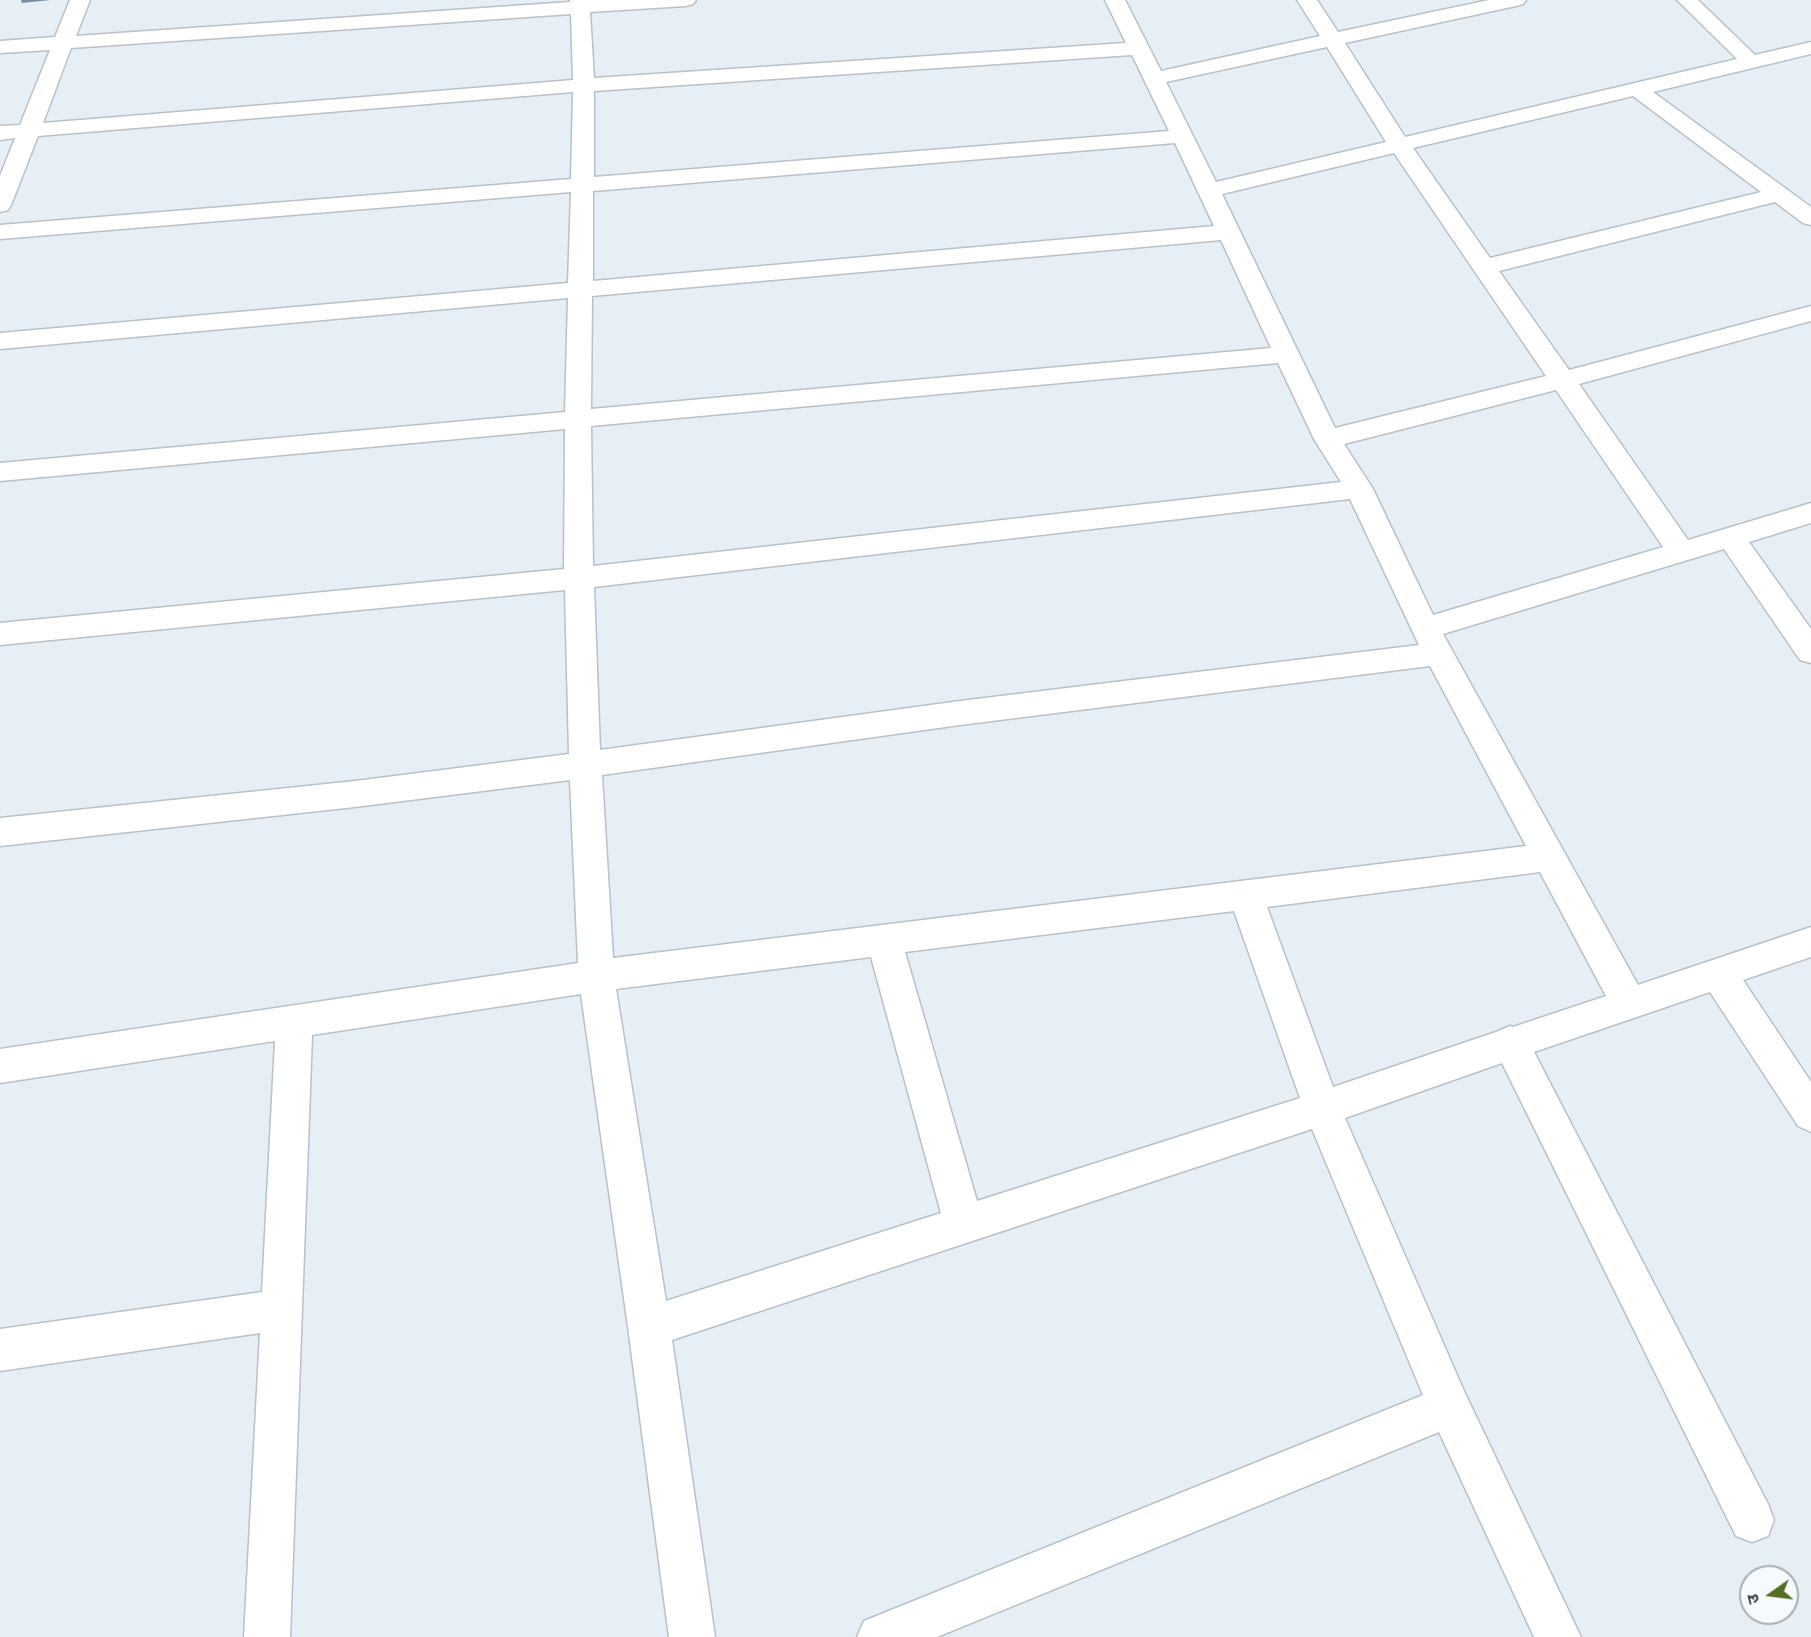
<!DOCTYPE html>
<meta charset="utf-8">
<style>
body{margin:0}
#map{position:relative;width:1811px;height:1637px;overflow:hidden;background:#e6eef6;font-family:"DM Sans","Noto Sans Devanagari",sans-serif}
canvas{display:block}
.north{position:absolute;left:1739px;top:1565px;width:60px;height:60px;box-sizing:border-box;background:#f7fafd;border:2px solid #aaadb0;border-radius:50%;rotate:256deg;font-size:16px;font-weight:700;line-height:24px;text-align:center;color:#373a3d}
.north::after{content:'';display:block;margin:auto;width:21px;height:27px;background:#556f22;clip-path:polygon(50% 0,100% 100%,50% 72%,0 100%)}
</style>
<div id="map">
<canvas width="1811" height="1637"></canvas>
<div class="north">उ</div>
</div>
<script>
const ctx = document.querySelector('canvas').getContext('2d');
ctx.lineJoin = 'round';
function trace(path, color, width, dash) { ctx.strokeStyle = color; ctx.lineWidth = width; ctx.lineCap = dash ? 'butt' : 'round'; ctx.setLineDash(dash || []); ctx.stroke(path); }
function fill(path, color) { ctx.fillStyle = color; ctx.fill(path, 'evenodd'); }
const minor = new Path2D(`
 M70,0h20l-14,36 494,-34v-2h126l-3,4 -7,2 -96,6 4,66 532,-35 -21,-43h20l36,71 159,-35 -23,-36h20l21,32 151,-32h37l-3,4 -7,2 -171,37 60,94 332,-78 -60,-59h21l57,55 56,-13v12l-158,38 158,115v18l-8,-2 -28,-21 -276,69 70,99 242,-64v15l-232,63 109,156 123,-37v20l-62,19 62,87v34l-11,-3 -76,-111 -281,85 195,351 173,-58v30l-68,23 68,102v50l-13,-6 -88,-134 -176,60 234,452 6,16 -6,16 -16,6 -16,-6 -234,-473 -157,55 119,273 117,246h-47l-95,-205 -502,205h-80l7,-16 559,-226 -111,-266 -640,211 43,297h-46l-41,-310 -47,-333 -269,41 -22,602h-46l16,-304 -260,38v-42l262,-37 13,-251 -275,42v-34l578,-86 -8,-183 -215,27 -355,39v-28l355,-37 214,-27 -4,-164 -565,55v-22l564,-54 1,-140 -565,52v-18l565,-51 3,-114 -568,51v-16l568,-50 3,-91 -571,47v-14l571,-46 2,-87 -535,44 -27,69 -3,5 -8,2v-36l15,-38 -15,2v-14l20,-1 30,-75 -50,3v-12l55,-4zM571,14l2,66 -530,43 28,-75zM1327,47l59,95 -170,40 -50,-100zM1132,55l37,76 -575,46v-86zM1633,96l128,96 -271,66 -77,-110zM1175,143l39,83 -621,55v-90zM1394,153l152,223 -211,52 -113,-234zM1221,240l50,108 -680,61 1,-113zM1278,363l36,76 27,43 -748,84 -2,-140zM1556,390l107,157 -230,68 -60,-126 -29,-45zM1350,499l69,146 -459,56 -360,49 -6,-163zM1430,666l96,180 -913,112 -11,-183 358,-50zM1540,872l66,124 -93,31 -3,-1 -14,6 -163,55 -66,-180zM1234,911l66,187 -323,103 -72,-249zM871,957l70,256 -275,88 -50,-312z`);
trace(minor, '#b9c1c8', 3);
fill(minor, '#fff');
fill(new Path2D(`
 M21,0h29l-28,3z`), '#7a8ea2');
</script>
